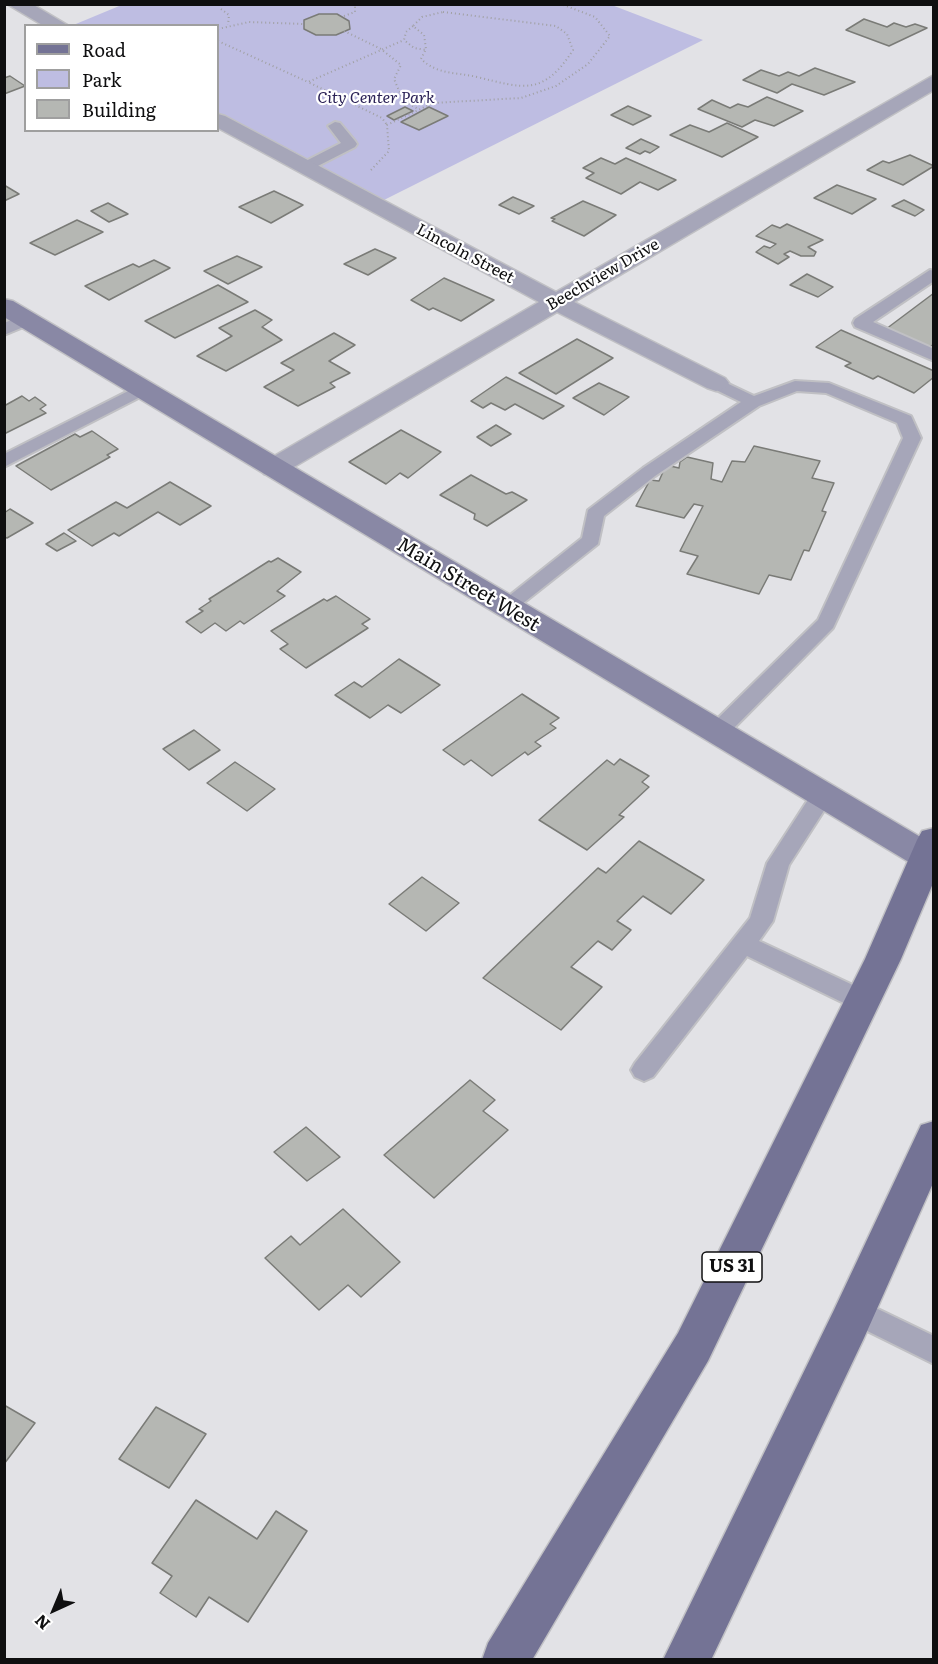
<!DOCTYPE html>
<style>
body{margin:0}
#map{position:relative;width:938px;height:1664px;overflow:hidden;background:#e2e2e6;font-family:Literata,serif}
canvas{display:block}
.frame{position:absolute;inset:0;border:6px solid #0f0f10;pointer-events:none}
.legend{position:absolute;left:24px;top:24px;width:195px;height:108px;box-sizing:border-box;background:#fff;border:2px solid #9f9f9f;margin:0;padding:8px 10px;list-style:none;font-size:18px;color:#0f0f10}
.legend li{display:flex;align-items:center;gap:12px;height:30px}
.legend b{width:30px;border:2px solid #9f9f9f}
.north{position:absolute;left:24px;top:1580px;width:60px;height:60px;-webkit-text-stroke:4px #fff;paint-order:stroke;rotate:224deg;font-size:16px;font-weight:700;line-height:24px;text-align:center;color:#0f0f10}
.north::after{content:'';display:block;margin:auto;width:21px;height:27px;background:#0f0f10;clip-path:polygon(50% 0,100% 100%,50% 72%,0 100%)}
</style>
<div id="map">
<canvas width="938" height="1664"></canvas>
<div class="frame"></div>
<ul class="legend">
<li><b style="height:8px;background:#747395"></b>Road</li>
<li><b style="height:16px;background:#bebde2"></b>Park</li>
<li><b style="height:16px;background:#b5b7b3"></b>Building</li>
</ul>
<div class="north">N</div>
</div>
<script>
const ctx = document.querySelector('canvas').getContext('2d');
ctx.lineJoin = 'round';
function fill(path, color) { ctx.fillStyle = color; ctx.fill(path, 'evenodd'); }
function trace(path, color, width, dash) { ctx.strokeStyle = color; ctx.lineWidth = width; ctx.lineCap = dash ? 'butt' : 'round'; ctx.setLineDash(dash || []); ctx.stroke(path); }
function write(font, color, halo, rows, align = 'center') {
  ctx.font = font + ' Literata,serif'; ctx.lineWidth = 4.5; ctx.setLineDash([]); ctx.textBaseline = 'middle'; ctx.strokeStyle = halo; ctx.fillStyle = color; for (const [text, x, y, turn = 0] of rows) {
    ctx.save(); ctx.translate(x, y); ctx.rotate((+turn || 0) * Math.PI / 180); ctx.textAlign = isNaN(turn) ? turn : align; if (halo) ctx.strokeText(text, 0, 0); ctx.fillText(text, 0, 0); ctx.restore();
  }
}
fill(new Path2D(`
 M124,4h485l94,36 -329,165 -156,-88v-91h-147z`), '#bebde2');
const building = new Path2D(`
 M319,14h18l12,7 1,8 -14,6h-20l-12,-6v-9z
 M864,19l23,8 7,-4 12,4 9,-3 12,4 -38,18 -43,-16z
 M815,68l40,14 -31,13 -32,-11 -15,9 -34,-13 18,-10 18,6 9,-4 11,4z
 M10,76l15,10 -21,8v-16z
 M767,97l36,14 -29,15 -19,-6 -13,7 -44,-18 14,-9 18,8 8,-4 10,3z
 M628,106l23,10 -18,9 -22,-10z
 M405,107l8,4 -19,9 -7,-4z
 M429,107l19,9 -29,14 -18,-8z
 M727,123l31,14 -36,20 -52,-22 20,-10 19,7z
 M641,139l18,8 -9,6 -5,-2 -5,3 -14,-6z
 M910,155l24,11 -31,19 -36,-15 16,-9 6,2z
 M601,158l14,6 11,-6 50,22 -18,10 -18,-8 -19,12 -35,-16 8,-5 -11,-5z
 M4,185l15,9 -15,7z
 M837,185l39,14 -24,15 -38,-16z
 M274,191l29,14 -32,18 -32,-16z
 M513,197l21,9 -15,8 -20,-9z
 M904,200l20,10 -9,6 -23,-10z
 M583,201l33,14 -32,21 -32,-15 3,-2 -4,-1z
 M108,203l20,11 -19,8 -18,-11z
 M77,220l26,12 -48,23 -25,-12z
 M787,224l36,16 -15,7 8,5 -2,4h-13l-11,-5 -6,3 5,3 -11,7 -22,-12 8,-6 6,2 6,-4 -20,-8 16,-11 8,3z
 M375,249l21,9 -28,17 -24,-11z
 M237,256l25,11 -34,17 -24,-13z
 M154,260l16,8 -61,32 -24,-14 48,-22 6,3z
 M807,274l26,13 -15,10 -28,-12z
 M444,278l50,22 -33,21 -28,-13 -4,2 -18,-10z
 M218,285l30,17 -73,36 -30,-17z
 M934,293v51l-6,4 -42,-19z
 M255,310l17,10 -10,7 20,13 -56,31 -29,-15 35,-20 -13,-8z
 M841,330l93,41v6l-20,16 -36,-17 -5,3 -28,-13 6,-3 -35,-16z
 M334,333l21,12 -26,16 21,12 -20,10 5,4 -37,19 -34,-19 30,-17 -13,-7z
 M577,339l36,19 -57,36 -37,-21z
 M506,377l58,29 -21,13 -28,-15 -10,6 -14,-7 -8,5 -12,-7z
 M599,383l30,14 -25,18 -31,-17z
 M22,396l7,5 6,-4 11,8 -6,4 6,4 -42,21v-28z
 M496,425l15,9 -20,12 -14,-9z
 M401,430l40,22 -33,26 -8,-5 -14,11 -37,-22z
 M92,431l26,18 -11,6 3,2 -59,33 -35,-24 59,-32 5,3z
 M754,446l66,15 -8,17 22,5 -12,28 4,1 -17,39 -5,-1 -13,30 -22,-5 -10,19 -72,-20 11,-18 -18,-5 23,-45 -9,-2 -10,14 -48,-12 14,-26 9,1 7,-16 13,3 1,-6 7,-5 26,6 -2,16 11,3 10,-21 13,1z
 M471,475l35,19 6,-2 15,8 -40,26 -13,-7 1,-5 -35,-19z
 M170,482l41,24 -31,19 -22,-13 -39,24 -5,-3 -22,13 -24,-16 48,-28 11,6z
 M10,509l23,14 -26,15 -3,-1v-24z
 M64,533l12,8 -19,10 -11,-7z
 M278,558l23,14 -24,19 8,5 -41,28 -4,-3 -14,10 -11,-8 -14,10 -15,-11 17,-11 -4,-2 12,-8 -2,-2 60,-38 2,1z
 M336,596l34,23 -8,5 6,4 -62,40 -26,-19 8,-5 -17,-13 53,-32 3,2z
 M399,659l41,26 -39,28 -13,-8 -18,13 -35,-23 19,-13 8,5z
 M522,694l37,24 -9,6 6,4 -21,14 6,4 -13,9 -3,-3 -33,24 -21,-16 -7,5 -21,-15z
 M194,730l26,20 -31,20 -26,-21z
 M620,759l29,17 -7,6 7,5 -30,28 5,2 -37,33 -48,-30 68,-60 7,5z
 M235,762l40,27 -28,22 -40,-28z
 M639,841l65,39 -33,34 -28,-18 -26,25 14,9 -19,20 -14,-9 -27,26 31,20 -41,43 -78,-52 115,-110 8,5z
 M422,877l37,26 -33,28 -37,-27z
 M470,1080l25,20 -12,11 25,19 -74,68 -50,-43z
 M306,1127l34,30 -33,24 -33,-29z
 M343,1209l57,53 -39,35 -13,-12 -29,25 -54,-52 26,-22 9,9z
 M4,1405l31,18 -31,41z
 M156,1407l50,27 -37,54 -50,-29z
 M196,1500l61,39 19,-28 31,20 -59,91 -39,-25 -13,20 -36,-24 12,-17 -20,-13z`);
fill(building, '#b5b7b3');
trace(building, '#7a7b77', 1.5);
const service = new Path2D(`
 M335,122l5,1 15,18 2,3 -2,3 -45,23h-10l-2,-3 2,-3 41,-21 -13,-17z
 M930,270l4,1v10l-61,41 61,27v12l-79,-34 -2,-4 2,-4z
 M27,314l6,1 2,4 -2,4 -29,12v-12z
 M716,378l38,18 41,-15 34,2 82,33 10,22 -88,190 -108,109 -8,3 -8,-3 -3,-5 3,-5 109,-107 85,-182 -6,-15 -71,-30 -29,-2 -38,15 -104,70 -51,40 -6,28 -86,68h-14l-3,-5 87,-69 6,-28 55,-42 98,-66 -31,-15 -3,-4 3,-4z
 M142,384l9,5 -3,4 -144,74v-13z
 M823,787l8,2 3,6 -45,70 -16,56 -14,20 113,53 3,7 -3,7 -9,3 -9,-3 -107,-52 -94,121 -9,4 -9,-4 -4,-7 4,-7 115,-145 17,-55 48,-74z
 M855,1298l79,38v28l-89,-44 -4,-9 4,-9z`);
const minor = new Path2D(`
 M7,4h25l37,22h-25z
 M934,75v15l-360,212 151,76 4,5 -4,5 -9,3 -9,-3 -150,-76 -275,162 -9,2 -9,-2 -4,-6 4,-6 275,-160 -321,-174v-14l7,2 331,176z`);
const secondary = new Path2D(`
 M4,299l9,2 921,544v28l-12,-3 -918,-553z`);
const primary = new Path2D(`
 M934,828v53l-33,78 -193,402 -176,299h-50l6,-17 190,-310 187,-374 52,-119 5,-9z
 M934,1121v60l-70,157 -153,322h-48l171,-350 87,-185z`);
trace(service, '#c0c0c4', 4);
trace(minor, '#c0c0c4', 3);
trace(secondary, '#c0c0c4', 3);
trace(primary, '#c0c0c4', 3);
trace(new Path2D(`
 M221,9l8,6 -1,10
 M443,12l113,14 11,8 6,16c-30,47 -50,38 -96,27 -21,-5 -39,-2 -56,-18l5,-10 -2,-14 -11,-9 9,-9z
 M344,16l11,-4v-8
 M105,26h27
 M413,26l-7,6 -2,8 10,8 12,2
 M218,29l31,-7 55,2
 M344,31l37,18 20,16 -7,14 9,21 15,9
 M218,41l90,41
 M343,99l-35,-17 96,-42
 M355,105l27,13 5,7
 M371,170l18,-19 -2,-26 46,-22 88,-5 35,-12 32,-22 22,-28 -15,-19 -34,-13`), '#a0a0a3', 2, [1, 3]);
fill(service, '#a6a6b9');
fill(minor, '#a6a6b9');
fill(secondary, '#8988a5');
fill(primary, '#747395');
write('italic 16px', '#2a2156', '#fff', [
 ["City Center Park",376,98]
]);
write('16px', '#0f0f10', '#fff', [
 ["Lincoln Street",465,254,28],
 ["Beechview Drive",603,275,-30]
]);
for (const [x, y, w] of [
 [732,1267,60]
]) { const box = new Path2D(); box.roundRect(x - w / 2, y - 15, w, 30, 4.5); ctx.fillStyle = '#fff'; ctx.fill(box); trace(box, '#0f0f10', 1.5); }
write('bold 18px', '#0f0f10', null, [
 ["US 31",732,1267]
]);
write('20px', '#0f0f10', '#fff', [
 ["Main Street West",468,585,31]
]);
</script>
